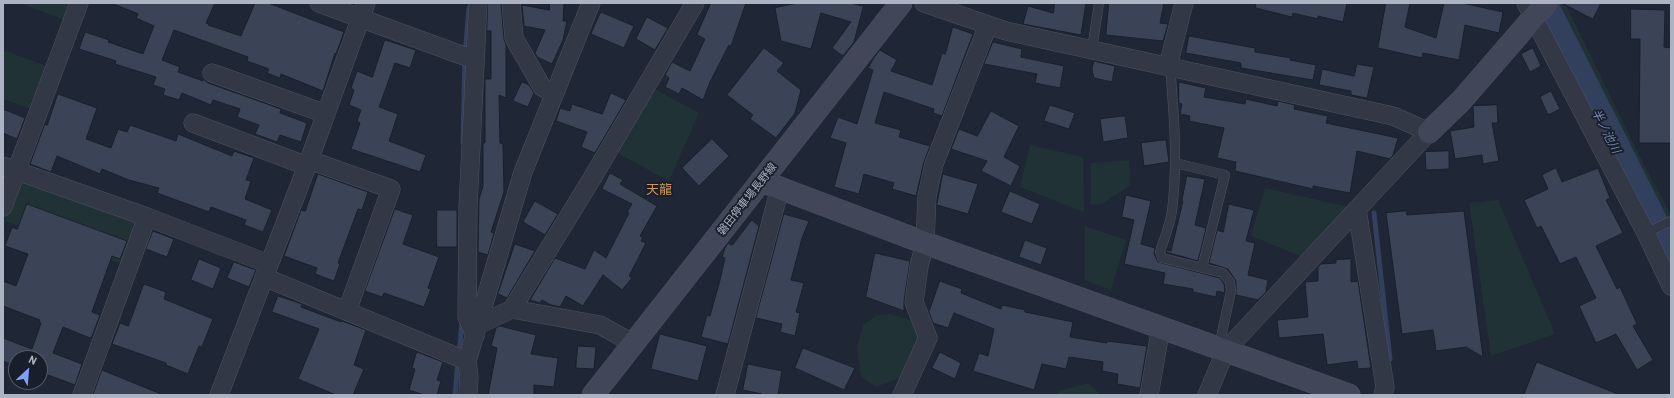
<!DOCTYPE html>
<meta charset="utf-8">
<style>
body{margin:0}
#map{position:relative;width:1674px;height:398px;overflow:hidden;background:#1f2635;font-family:Barlow,sans-serif}
canvas{display:block}
.frame{position:absolute;inset:0;border:4px solid #acb3c3;pointer-events:none}
.north{position:absolute;left:8px;top:350px;width:40px;height:40px;box-sizing:border-box;background:#181e2a;border:1px solid #535a67;border-radius:50%;rotate:26deg;font-size:11px;font-weight:700;line-height:16px;text-align:center;color:#acb3c3}
.north::after{content:'';display:block;margin:auto;width:14px;height:18px;background:#7fa0f6;clip-path:polygon(50% 0,100% 100%,50% 72%,0 100%)}
</style>
<div id="map">
<canvas width="1674" height="398"></canvas>
<div class="frame"></div>
<div class="north">N</div>
</div>
<script>
const ctx = document.querySelector('canvas').getContext('2d');
ctx.lineJoin = 'round';
function fill(path, color) { ctx.fillStyle = color; ctx.fill(path, 'evenodd'); }
function trace(path, color, width, dash) { ctx.strokeStyle = color; ctx.lineWidth = width; ctx.lineCap = dash ? 'butt' : 'round'; ctx.setLineDash(dash || []); ctx.stroke(path); }
function write(font, color, halo, rows, align = 'center') {
  ctx.font = font + ' Barlow,"Noto Sans JP",sans-serif'; ctx.lineWidth = 3.5; ctx.setLineDash([]); ctx.textBaseline = 'middle'; ctx.strokeStyle = halo; ctx.fillStyle = color; for (const [text, x, y, turn = 0] of rows) {
    ctx.save(); ctx.translate(x, y); ctx.rotate((+turn || 0) * Math.PI / 180); ctx.textAlign = isNaN(turn) ? turn : align; if (halo) ctx.strokeText(text, 0, 0); ctx.fillText(text, 0, 0); ctx.restore();
  }
}
fill(new Path2D(`
 M19,3h58l-7,19z
 M1530,3h35l73,150 33,62v71z
 M3,50l52,19 -15,43 -37,-13z
 M647,85l52,28 -30,68 -59,-32z
 M1030,145l53,12 1,55 -64,-25z
 M1129,160l1,25 -28,19 -11,1v-42z
 M20,179l120,43 -15,43 -120,-44z
 M1265,188l92,21 -47,51 -59,-24z
 M1498,200l57,134 -64,22 -22,-153z
 M1085,226l41,14 -15,50 -26,-10z
 M891,314l32,10 3,19 -22,33 -28,11 -15,-11 -4,-28 6,-23 14,-10z
 M1088,383l13,12h-46l4,-4z`), '#213236');
trace(new Path2D(`
 M463,142l2,-87 4,-47
 M1374,213l16,146
 M459,354l3,-32
 M455,395l3,-33`), '#33405d', 5);
trace(new Path2D(`
 M1542,3l129,255`), '#33405d', 30);
const building = new Path2D(`
 M111,3h104l-9,20 3,1 -1,1 33,11 14,-33h13l76,29 -8,22 -1,-1 -12,38 -42,-17 -1,4 -13,-5 2,-4 -22,-8 1,-4 -74,-27 -12,30 18,7 -2,5 25,9v-2l5,4 73,26 -1,4 27,10 -6,19 -21,-7 -3,7 -22,-8 4,-9 -22,-8 3,-8 -27,-9 -2,5 -29,-12 -3,7 -16,-5 2,-6 -12,-4 3,-8 -41,-13 1,-3 -37,-12 6,-17 24,8 -1,2 35,12 11,-28 -18,-8 2,-4z
 M488,3h13l3,36 2,6v53l-7,-3 1,48 3,1 1,48 -13,40 3,1 -6,22 -10,-3 1,-53 4,-13v-43h2v-64h6v-48h-4z
 M550,3h14l-1,18h4l-4,19 -11,24 -15,-7 -2,-4 10,-23 -21,-4 -2,-21 27,5z
 M711,3h35l-15,43 -2,-1 -19,37 -7,18 -21,-12 -3,6 -14,-7 4,-9 -4,-3 7,-13 18,9 15,-32 -8,-4z
 M798,3h53l11,3 2,-2 -10,38 -11,14 -11,-8 19,-26 -30,-9 -10,36 -30,-8 -6,-33z
 M1055,3h31l-5,32 -58,-11 5,-18 25,7z
 M1109,3h55l-4,20 8,1 -5,17 -57,-6z
 M1256,3h91l-4,19 -25,-6v3l-25,-6 -1,4 -36,-9z
 M1386,3h24l-5,24 31,11 8,-35h18l41,9 -4,21 -34,-8 -6,35 -36,-7 -1,5 -44,-10z
 M1562,3h39l-8,16z
 M1631,9l34,1 -1,37 7,1v95h-32l1,-104h-9z
 M601,12l33,14 -10,22 -33,-14z
 M647,17l21,11 -13,22 -19,-11z
 M953,27l20,7 -31,82 -9,-3 1,-4 -50,-17 -9,31 26,7 -2,7 31,9 -6,16 -8,34 -24,-7 2,-6 -30,-9 -5,20 -25,-7 12,-44 -16,-5 8,-21 19,7 16,-54 -5,-2 7,-12 5,-6 17,10 -6,11 41,14 10,-32 3,1z
 M1189,36l66,12v4l36,6 -1,2 26,5 -3,15 -72,-12v-5l-55,-10z
 M385,40l31,10 -6,18 -15,-5 -16,44 19,7 -9,27 37,14 -6,17 -69,-23 9,-26 -3,-2 4,-11 -12,-5 5,-15 -3,-2 6,-17 15,6z
 M993,42l29,7 -1,8 43,9 -4,22 -25,-5 2,-9 -53,-10z
 M764,48l20,15 -7,8 24,19 -6,23 -19,25 -26,-19 3,-4 -26,-20z
 M1533,48l8,18 -11,6 -9,-18z
 M1094,61l21,5 -3,16 -18,-4 -2,-8z
 M1357,64l17,3 -7,31 -16,-3v-4l-32,-6 3,-16 32,7z
 M522,82l7,3 5,8 -6,14 -15,-6z
 M1179,82l27,6 -2,9 41,7 1,-5 31,7 1,-5 17,4 -1,4 34,7 -2,7 72,15 -5,17 -3,4 -33,-8 -7,42 -37,-7v3l-78,-18 1,-9 -19,-4 7,-30 -35,-7 1,-5 -10,-2 2,-10 -3,-1z
 M1551,91l9,18 -12,6 -8,-18z
 M611,93l15,7 -31,53 -14,-6 6,-15 -31,-11 4,-13 10,3 2,-7 30,10z
 M58,94l39,14 -11,31 25,9 7,-19 9,3 3,-7 46,16 2,-7 54,22 2,-5 20,7 -8,22 5,1 -6,18 27,11 -9,22 -19,-7 2,-5 -35,-13 -2,5 -52,-19 2,-5 -30,-8 -27,-11 -2,5 -43,-18 -6,16 -21,-8 14,-38 1,-2 2,1z
 M1050,105l25,8 -6,16 -25,-8z
 M1497,105l1,18h-6l7,38 -16,3 -1,-9 -27,4 -5,-28 24,-4 -1,-21z
 M3,109l22,9 -8,21 -14,-6z
 M991,111l28,15 -15,31 16,9 -9,20 -30,-15 6,-10 -36,-12 8,-20 18,7z
 M1125,116l3,22 -25,4 -3,-23z
 M712,139l17,17 -30,30 -17,-18z
 M1166,140l3,22 -25,4 -3,-23z
 M1449,151v18l-23,1 -1,-18z
 M1556,168l6,14 36,-14 12,30 -4,2 17,33 -27,13 21,43 3,-2 17,37 -4,2 20,34 -16,10 -21,-36 -20,9 -17,-37 17,-8 -20,-41 -16,7 -19,-38 -4,2 -13,-28 24,-11 -6,-14z
 M610,173l13,7 -3,4 37,22 -17,30 3,1 -2,4 5,2 -17,33 3,2 -10,12 -19,-15 -20,31 -17,-10 -6,11 -9,-2 -9,-5 -2,3 -10,-3 25,-42 30,11 9,-19 12,8 23,-45 -2,-1 5,-8 -30,-15z
 M318,174l50,18 -6,18 -4,-1 -20,54 2,1 -6,17 -19,-7 2,-6 -33,-12 17,-46 4,1z
 M943,174l35,10 -10,30 -31,-9z
 M1187,176l18,3 -10,46 11,3 -8,33 -32,-9 1,-2 4,1 12,-50h-1z
 M1010,191l30,13 -8,20 -31,-12z
 M1126,195l25,6 -10,43 14,4 -1,6 4,8 62,16 4,6 1,9 -8,-2 -1,6 -23,-5v-3l-30,-5 2,-11 -41,-9 10,-44 -12,-3z
 M535,201l23,13 -13,21 -22,-13z
 M27,204l100,37 -7,18 -8,-3 -20,56 8,3 -8,21 -2,2 -27,-11 -10,26 29,11 -7,21 -35,-13v-14h-24v8l-13,-5v-23l29,11 9,-26 -2,-1 1,-2 -37,-14v-25l13,5 12,-32 -23,-8 7,-19 5,2z
 M1229,204l25,6 -8,31 9,2 -7,32 20,5 -2,12 -8,8 -22,-5v-14l-8,-12 -19,-6 8,-33 6,2z
 M395,209l18,6 -10,29 36,13 -11,31 3,1 -7,18 -40,-14 -2,4 -17,-6z
 M437,210h20v37h-20z
 M1406,211l1,4 57,-4 19,146 -17,-10 -30,4 -3,-21 -31,4 -16,-121z
 M784,214l25,7 -7,17 -11,42 13,3 -8,29 4,1 -5,23 -15,-4 2,-8 -26,-6z
 M752,220l7,6 -31,118 -27,-7 6,-22 3,1 10,-36 5,-22 -3,-1 3,-9 3,-5 4,2z
 M153,231l21,8 -7,18 -21,-8z
 M1025,240l22,8 -6,17 -22,-8z
 M515,244l20,7 -28,47 -9,-4z
 M875,253l35,8 -6,40v10l-38,-14z
 M199,259l22,9 -8,21 -22,-9z
 M1351,259v23l7,-1 13,87 -13,1 -1,-8 -30,4 -4,-31 -44,4 -2,-18 31,-3 -3,-35 13,-1v-14l3,-3 15,-1v-3z
 M234,262l22,8 -7,17 -22,-9z
 M940,281l22,8 -1,4 40,16 1,-4 23,5v2l48,10 -3,15 37,6v-2l40,5 -7,42 -23,-4 1,-10 -16,-3 1,-9 -34,-5 -3,12 -24,-5 -8,26 -61,-19 6,-18 9,3 6,-27 -40,-16 -6,15 -15,-5 -4,-11z
 M144,284l22,8 -2,7 49,20 -11,28 -3,-1 -11,28 -22,-9v-2l-54,-19 8,-21 8,3z
 M278,296l24,8 -1,3 40,15 1,-1 24,9 -12,35 10,4 -11,26h-17l-38,-16 21,-50 -47,-17z
 M500,326l36,9 -5,19 27,4 -4,29 -20,-2v10h-46l9,-47 -6,-2 5,-18z
 M660,334l47,12 -9,35 -47,-12z
 M578,346l18,1 -2,22 -18,-1z
 M803,348l52,20 -11,22 -49,-22z
 M417,352l26,10 -6,18 4,1 -4,14h-13l-15,-5 6,-21 -3,-1z
 M940,352l21,11 -6,16 -23,-11z
 M1537,362l81,32v1h-94z
 M748,364l34,7 -4,24h-17l1,-1 -19,-4z
 M102,370l59,24v1h-68z`);
fill(building, '#3b4456');
trace(building, '#1a202c', 1);
const lane = new Path2D(`
 M1092,49l7,-46
 M1170,66c4,48 8,97 2,145 -2,14 -8,28 -12,41l2,6 61,15 7,9 1,9 -12,56
 M1175,163l50,12 -23,93
 M1646,233l25,-12`);
const street = new Path2D(`
 M319,3l156,57
 M511,3l3,35 28,49 12,7
 M924,3l82,28 387,85 36,16 -203,218 -19,45
 M1526,3l120,230 25,53
 M1168,66l16,-63
 M212,73l114,41
 M193,123l114,43
 M309,160l82,29 -44,122
 M3,166l144,51 122,47
 M3,207l76,-204
 M1357,209l28,178 -2,8
 M264,277l203,84
 M512,309l82,-134 101,-172
 M478,325l34,-16 88,16 34,19
 M475,336l-8,-19 1,-110 10,-204
 M82,395l65,-178
 M219,395l88,-229 59,-163
 M468,395l1,-18 -2,-16 56,-189 68,-169
 M725,395l55,-207
 M902,395l26,-57 -14,-36 5,-36 6,-23 2,-47 7,-32 54,-139
 M1149,395l12,-68`);
const secondary = new Path2D(`
 M1429,132l32,-31 85,-98
 M761,181l164,62 424,152
 M593,395l308,-392`);
trace(lane, '#4d5361', 10);
trace(street, '#4d5361', 19);
trace(secondary, '#4d5361', 23);
trace(lane, '#333846', 9);
trace(street, '#333846', 18);
trace(secondary, '#414759', 22);
write('11px', '#acb3c3', '#181e2a', [
 ["磐田停車場長野線",747,199,-52]
]);
write('italic 12px', '#7486ab', '#181e2a', [
 ["半ノ池川",1606,131,63]
]);
write('13px', '#d19a5a', '#181e2a', [
 ["天龍",659,190]
]);
</script>
